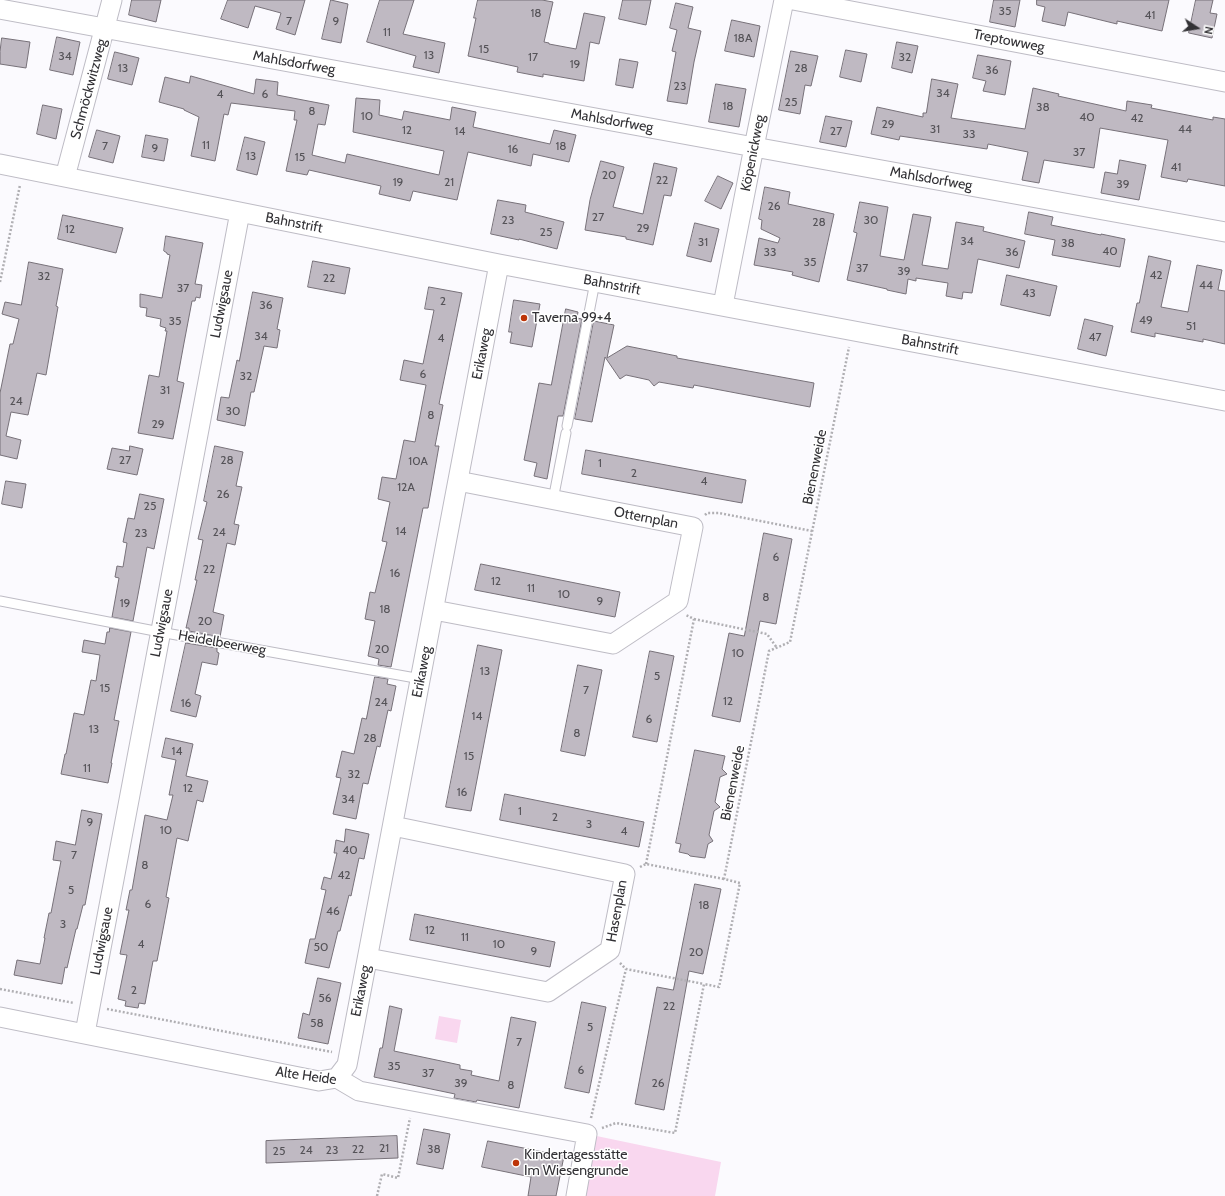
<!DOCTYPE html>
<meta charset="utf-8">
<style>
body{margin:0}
#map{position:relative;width:1225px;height:1196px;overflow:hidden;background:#fbfafe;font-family:Cabin,sans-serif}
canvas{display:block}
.north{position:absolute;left:1177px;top:8px;width:40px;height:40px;-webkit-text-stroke:3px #fff;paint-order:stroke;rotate:102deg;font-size:11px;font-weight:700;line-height:16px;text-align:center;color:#323135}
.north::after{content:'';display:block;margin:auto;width:14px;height:18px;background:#323135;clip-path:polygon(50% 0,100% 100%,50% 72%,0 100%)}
</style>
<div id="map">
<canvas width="1225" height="1196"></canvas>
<div class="north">N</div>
</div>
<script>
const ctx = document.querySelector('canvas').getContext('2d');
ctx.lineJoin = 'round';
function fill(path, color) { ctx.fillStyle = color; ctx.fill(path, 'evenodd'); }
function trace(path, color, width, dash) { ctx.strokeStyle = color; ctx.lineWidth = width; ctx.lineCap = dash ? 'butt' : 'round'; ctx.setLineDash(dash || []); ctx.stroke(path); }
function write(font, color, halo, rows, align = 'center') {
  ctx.font = font + ' Cabin,sans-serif'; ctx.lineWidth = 3; ctx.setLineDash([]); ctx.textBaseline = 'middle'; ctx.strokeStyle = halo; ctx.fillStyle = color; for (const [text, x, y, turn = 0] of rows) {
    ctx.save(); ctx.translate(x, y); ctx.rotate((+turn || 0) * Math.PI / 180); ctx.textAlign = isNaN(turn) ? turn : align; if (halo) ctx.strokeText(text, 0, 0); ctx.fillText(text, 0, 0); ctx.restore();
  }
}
fill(new Path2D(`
 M439,1016l22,4 -4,23 -22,-4z
 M587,1134l134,28 -6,34h-134z`), '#f9d7ef');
const building = new Path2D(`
 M132,0h29l-5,22 -27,-7z
 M228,0h77l-10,35 -19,-6 5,-16 -26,-7 -7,22 -27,-9z
 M331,0l17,4 -7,39 -19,-4z
 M380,0h34l-11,34 42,9 -6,30 -26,-6 3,-11 -49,-14z
 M478,0h64l11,2 -9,40 5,1v1l27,5 8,-36 21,4 -6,27 -9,-2 -6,39 -41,-7v3l-26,-5 1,-5 -50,-11 8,-38h-2z
 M623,0h28l-5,25 -27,-6z
 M994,0h26l-5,27 -25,-5z
 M1037,0h132l-7,31 -45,-10v3l-49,-12 -3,14 -23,-5 3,-14 -8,-2z
 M1196,0h17l-3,13 7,1 -5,24 -23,-5z
 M676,3l17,4 -5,21 13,3 -7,31 -7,42 -20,-3 9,-49 -4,-1 5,-21 -7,-2z
 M732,20l28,6 -6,31 -29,-6z
 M57,37l23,5 -7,33 -23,-5z
 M2,38l28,4 -4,26 -26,-4v-12z
 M897,42l21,4 -6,27 -20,-5z
 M846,50l21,4 -6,28 -21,-5z
 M791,51l27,5 -7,30 -6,-1 -5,29 -21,-4z
 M115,52l24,6 -7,27 -24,-6z
 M978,55l33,6 -6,34 -22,-4 3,-10 -13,-3z
 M620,59l18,3 -5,26 -17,-3z
 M191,76l63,18 2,-15 22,3 -1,13 52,10 -4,20 -7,-1 -6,31 33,8 2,-9 92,21 5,-24 -91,-19 3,-34 24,2 -1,15 23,5 2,-9 46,9 2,-13 24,5 -3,15 77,17 4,-14 22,5 -7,27 -36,-8 -2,12 -63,-14 -11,48 -44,-9 -3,10 -31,-7 2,-8 -72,-16 -2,5 -21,-4 11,-51h-3l1,-9 -64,-8 -3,12 -4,-1 -9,47 -24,-5 8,-39 -15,-7v-1l-25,-7 6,-25 24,6z
 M932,79l26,5 -7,34 74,11 8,-41 26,6 -1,2 68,15 1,-10 25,4 -1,3 62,12v-3l12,2v67l-37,-7 -1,3 -26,-5 7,-37 -68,-12 -6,40 -50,-8 -5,23 -17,-3 6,-28 -40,-8 -1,5 -87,-13 -1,4 -28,-6 6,-27 46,10v-4h3z
 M716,84l30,5 -7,38 -30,-5z
 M43,105l19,4 -6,30 -19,-5z
 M826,116l26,5 -6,26 -26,-5z
 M97,130l23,6 -7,27 -24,-6z
 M146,135l22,4 -4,22 -22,-4z
 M245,137l20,5 -8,33 -20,-5z
 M1120,160l26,5 -7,35 -38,-7 4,-21 12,2z
 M601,161l23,6 -11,40 30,7 11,-51 23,5 -6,28 -7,-1 -11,50 -27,-6v-2l-41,-7 5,-30z
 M718,176l15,7 -12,26 -16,-8z
 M765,187l25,5 -2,12 46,10 -15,68 -27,-7 1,-3 -39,-7 5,-27 19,5 2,-5 -19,-9 1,-9 -3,-1z
 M498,200l28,5 -1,7 39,10 -7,27 -38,-10v1l-28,-6z
 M860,202l28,5 -8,49 24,4 9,-46 18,3 -9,48 26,4 8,-47 28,5 -1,4 42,10 -6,27 -41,-9 -6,34 -9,-1 -1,7 -16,-3 2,-13 -32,-5v3l-8,-2 -2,15 -19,-4v-1l-40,-9 10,-47 -3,-1z
 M1029,212l24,5 -2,8 50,10v-1l24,5 -5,28 -68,-12 3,-15 -30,-6z
 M63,215l60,13 -7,25 -58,-14z
 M695,223l24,6 -8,33 -24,-6z
 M166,236l37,7 -8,41 7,1 -2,13 -4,-1 -1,4h-3l-8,42 -7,38 7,2 -11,56 -35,-6 11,-58 10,2 8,-46h-2l1,-3 -6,-2 1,-7 -15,-3 1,-8 -7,-1v-13l22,4 8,-43 -3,-1v-1l-3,-2z
 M1149,256l22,5 -10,46 27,5 9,-47 25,5 -4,20 7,1v53l-22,-5v3l-48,-9v4l-24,-5 6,-29h2z
 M313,261l37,7 -5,26 -37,-7z
 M29,262l34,7 -7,37 2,1 -12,68 -9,-2 -9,42 -17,-3 -5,24 15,4 -4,19 -17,-4v-62l10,-49h3l6,-25 -17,-5 3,-12 16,3z
 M1007,275l50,11 -7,30 -49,-11z
 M429,287l33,6 -23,111 4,1 -8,41h4l-11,62h-5l-32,159 -13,-2 1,-6 -11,-3 7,-35 -10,-2 5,-27 5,1 12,-51 -5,-1 8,-39 -12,-3 4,-22 14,2 8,-39 11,2 11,-57 -26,-5 4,-20 19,4 11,-54 -9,-1z
 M253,292l30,6 -6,31 3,1 -3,18 -13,-2 -10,46h-3l-6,34 -28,-6 4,-23 8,1 8,-38 2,1z
 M514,300l26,4 -8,43 -22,-4 2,-11h-3z
 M566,309l12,3 -1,6 5,1 -19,97h-5l-11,63 -13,-3 3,-13 -13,-3 15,-77 12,2z
 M1085,319l28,7 -7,30 -28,-7z
 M594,321l20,4 -7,33 20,-12 50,10v2l137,25 -4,24 -116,-22 -1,3 -34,-6 -5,4 -5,-6 -23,-5 -6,4 -15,-22 -13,65 -17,-3z
 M130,446l13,3 -6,26 -30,-6 5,-21 17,3z
 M215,446l28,6 -7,34 6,1 -8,37 5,1 -4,20 -8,-2 -14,69 11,3 -4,22 -31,-6v-3h-3l11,-48h-2l8,-40 -5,-1 9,-37 -3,-1z
 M586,450l160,30 -4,23 -160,-29z
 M6,481l20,3 -4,24 -20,-4z
 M140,494l24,5 -10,50 -7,-2 -14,74 -21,-4 7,-39 -4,-1 2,-11 6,1 4,-24 -4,-1 5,-24 6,1z
 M764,533l28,6 -16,85 -16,-3 -20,101 -28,-6 17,-83 15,3z
 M481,564l139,28 -5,25 -140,-27z
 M110,628l21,4 -17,88 5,1 -8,42h1l-4,20 -47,-9 4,-20h1l8,-41 10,2 7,-35 5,1 4,-26 -18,-3 2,-12 21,4 2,-12h2z
 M186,643l31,5v4l2,1 -2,12 -15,-3 -7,32 6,2 -5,21 -25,-6z
 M478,645l24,5 -31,161 -25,-4z
 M650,651l24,5 -17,86 -24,-5z
 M578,665l24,5 -17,86 -24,-5z
 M375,677l13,2 -1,5 9,2 -5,25 -3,-1 -8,37 -3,-1 -9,38 -5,-1 -7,36 -23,-5 8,-36 -5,-1 6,-26 12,3 8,-36 4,1z
 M166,738l27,6 -7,32 22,5 -5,21 -6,-2 -9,41 -11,-3 -11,59 3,1 -12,63h-4l-8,43 -6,-1 -1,5 -13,-2 1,-5 -8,-2 9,-44 -7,-1 9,-44h-3l4,-20h2l13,-75 22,5 6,-25h-4l7,-35 -14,-3z
 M695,750l30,6 -3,13 5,5 -7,3 -5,25 5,5 -6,4 -5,24 4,6 -5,3 -3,14 -15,-2 -2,-2 -9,-2 2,-8 -5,-1z
 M505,794l139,28 -5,25 -139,-27z
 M82,810l20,4 -17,91h-2l-6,24h-1l-9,39 -2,-1 -3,17 -48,-9 3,-15 23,4 5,-26h-1l5,-25h2l10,-52 -8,-1 3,-19 19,4z
 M346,829l23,5 -5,25 -5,-1 -8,38 -2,-1 -9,36h-2l-9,37 -24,-5 5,-24h5l11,-49 -5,-1 3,-12 7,2 6,-26h-3l2,-13 8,2z
 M695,884l26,5 -18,85 -14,-3 -25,139 -29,-6 22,-117 16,3z
 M415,914l140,28 -5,25 -140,-27z
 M318,978l23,5 -13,61 -30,-6 5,-25 6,2z
 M582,1002l24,5 -17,86 -24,-5z
 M390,1006l12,3 -8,42 66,14v4l12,2 -1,4 28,6 12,-64 25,5 -17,86 -42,-8 -1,2 -22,-4 1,-4 -81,-17 6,-29h2z
 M424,1129l26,5 -7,35 -26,-5z
 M397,1136l1,22 -132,5v-22z
 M488,1141l76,15 -8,40h-28l3,-19 -49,-10z`);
fill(building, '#bfb9c2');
trace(building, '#777179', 1);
const service = new Path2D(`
 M567,426l28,-144
 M553,500l13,-67
 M0,601l160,31 261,47`);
const minor = new Path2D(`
 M793,0l432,82
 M0,9l754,138 471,85
 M0,164l499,100 726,137
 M65,177l47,-177
 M723,305l31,-158 30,-147
 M434,610l179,34 65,-43 15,-74 -235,-46
 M368,958l180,34 62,-42 15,-76 -232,-48
 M0,1017l319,64 18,-3 22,13 228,43 -11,62
 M85,1033l155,-821
 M337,1078l10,-13 152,-801`);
trace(service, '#bebcc5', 11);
trace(minor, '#bebcc5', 21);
trace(new Path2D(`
 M0,282l20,-97
 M705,515l2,-2h12l93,18
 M694,619l73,15 10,14
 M646,864l48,-245 -8,-4
 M640,867l6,-3 78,15
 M620,963l6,6 78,15
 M0,989l74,14
 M107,1009l225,43
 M591,1118l35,-149
 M602,1128l14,-5 59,10 29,-149 15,3 21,-104 -16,-4 45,-228 21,-9 59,-295
 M377,1196l5,-22 16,4 12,-60`), '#b0afb3', 2.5, [2, 2]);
trace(service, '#fff', 9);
trace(minor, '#fff', 19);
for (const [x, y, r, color] of [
 [524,318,4,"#bd3407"],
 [516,1163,4,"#bd3407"]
]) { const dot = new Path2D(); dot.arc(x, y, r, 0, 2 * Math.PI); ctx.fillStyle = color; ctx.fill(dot); trace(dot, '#fff', 1.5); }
write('12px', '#555358', null, [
 ["35",1005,11],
 ["18",536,13],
 ["41",1150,15],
 ["7",289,21],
 ["9",336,21],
 ["11",387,32],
 ["18A",743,38],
 ["15",484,49],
 ["13",429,55],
 ["34",65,56],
 ["17",533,57],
 ["32",905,57],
 ["19",575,64],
 ["13",123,68],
 ["28",801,68],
 ["36",992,70],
 ["23",680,86],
 ["34",943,93],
 ["4",220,94],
 ["6",265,94],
 ["25",791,102],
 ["18",728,106],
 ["38",1043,107],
 ["8",312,111],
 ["10",367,116],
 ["40",1087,117],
 ["42",1137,118],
 ["29",888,124],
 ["31",935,129],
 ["44",1185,129],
 ["12",407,130],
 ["14",460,131],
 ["27",836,131],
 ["33",969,134],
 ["11",206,145],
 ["7",105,146],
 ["18",561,146],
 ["9",155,148],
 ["16",513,149],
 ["37",1079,152],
 ["13",251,156],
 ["15",300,157],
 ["41",1176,167],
 ["20",609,175],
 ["22",662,180],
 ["19",398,182],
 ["21",449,182],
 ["39",1123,184],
 ["26",774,206],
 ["27",598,217],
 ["23",508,220],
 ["30",871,220],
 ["28",819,222],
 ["29",643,228],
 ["12",70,229],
 ["25",546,232],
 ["34",967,241],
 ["31",703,242],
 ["38",1068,243],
 ["40",1110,251],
 ["33",770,252],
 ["36",1012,252],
 ["35",810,262],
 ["37",862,268],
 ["39",904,271],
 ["42",1156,275],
 ["32",44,276],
 ["22",329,278],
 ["44",1206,285],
 ["37",183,288],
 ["43",1029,293],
 ["2",443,301],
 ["36",266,305],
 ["49",1146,320],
 ["35",175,321],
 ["51",1191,326],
 ["34",261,336],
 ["47",1095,337],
 ["4",441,338],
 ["6",423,374],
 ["32",246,376],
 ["31",165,390],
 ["24",16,401],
 ["30",233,411],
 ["8",431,415],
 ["29",158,424],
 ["27",125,460],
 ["28",227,460],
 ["10A",418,461],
 ["1",600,463],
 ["2",634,473],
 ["4",704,481],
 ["12A",406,487],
 ["26",223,494],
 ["25",150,506],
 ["14",401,531],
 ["24",219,532],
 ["23",141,533],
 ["6",776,557],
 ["22",209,569],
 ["16",395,573],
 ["12",496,581],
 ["11",531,588],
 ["10",564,594],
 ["8",766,597],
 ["9",600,601],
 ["19",125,603],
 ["18",385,609],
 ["20",205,621],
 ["20",382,649],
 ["10",738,653],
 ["13",485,671],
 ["5",657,676],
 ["15",105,688],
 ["7",586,690],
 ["12",728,701],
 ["24",381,702],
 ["16",186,703],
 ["14",477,716],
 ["6",649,719],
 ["13",94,729],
 ["8",577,733],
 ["28",370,738],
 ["14",177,751],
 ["15",469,756],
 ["11",87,768],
 ["32",354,774],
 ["12",188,788],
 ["16",462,792],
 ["34",348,799],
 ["1",520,811],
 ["2",555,817],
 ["9",90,822],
 ["3",589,824],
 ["10",166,830],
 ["4",624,831],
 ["40",350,850],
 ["7",74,855],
 ["8",145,865],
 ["42",344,875],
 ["5",71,890],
 ["6",148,904],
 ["18",704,905],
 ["46",333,911],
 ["3",63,924],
 ["12",430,930],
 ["11",465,937],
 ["4",141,944],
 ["10",499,944],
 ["50",321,947],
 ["9",534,951],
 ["20",696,952],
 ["2",134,990],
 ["56",325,998],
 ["22",669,1006],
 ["58",317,1023],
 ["5",590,1027],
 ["7",519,1042],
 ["35",394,1066],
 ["6",581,1070],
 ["37",428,1073],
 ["39",461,1083],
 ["26",658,1083],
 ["8",511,1085],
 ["21",384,1148],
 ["22",358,1149],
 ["38",434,1149],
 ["24",306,1150],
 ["23",332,1150],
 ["25",279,1151]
]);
write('14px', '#323135', '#fff', [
 ["Treptowweg",1009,41,11],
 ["Mahlsdorfweg",294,63,10],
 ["Schmöckwitzweg",89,89,-75],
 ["Mahlsdorfweg",612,121,10],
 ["Köpenickweg",753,153,-79],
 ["Mahlsdorfweg",931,179,10],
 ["Bahnstrift",294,223,11],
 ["Bahnstrift",612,285,11],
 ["Ludwigsaue",222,304,-79],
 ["Bahnstrift",930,345,11],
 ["Erikaweg",482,354,-79],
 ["Bienenweide",815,467,-79],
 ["Otternplan",646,518,11],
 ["Ludwigsaue",162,623,-79],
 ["Heidelbeerweg",222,643,10],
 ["Erikaweg",422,672,-79],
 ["Bienenweide",733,783,-79],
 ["Hasenplan",617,911,-80],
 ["Ludwigsaue",102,941,-79],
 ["Erikaweg",361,991,-79],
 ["Alte Heide",306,1076,8]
]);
write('14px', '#323135', '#fff', [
 ["Taverna 99+4",532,318],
 ["Kindertagesstätte",524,1155],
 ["Im Wiesengrunde",524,1171]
], 'left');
</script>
